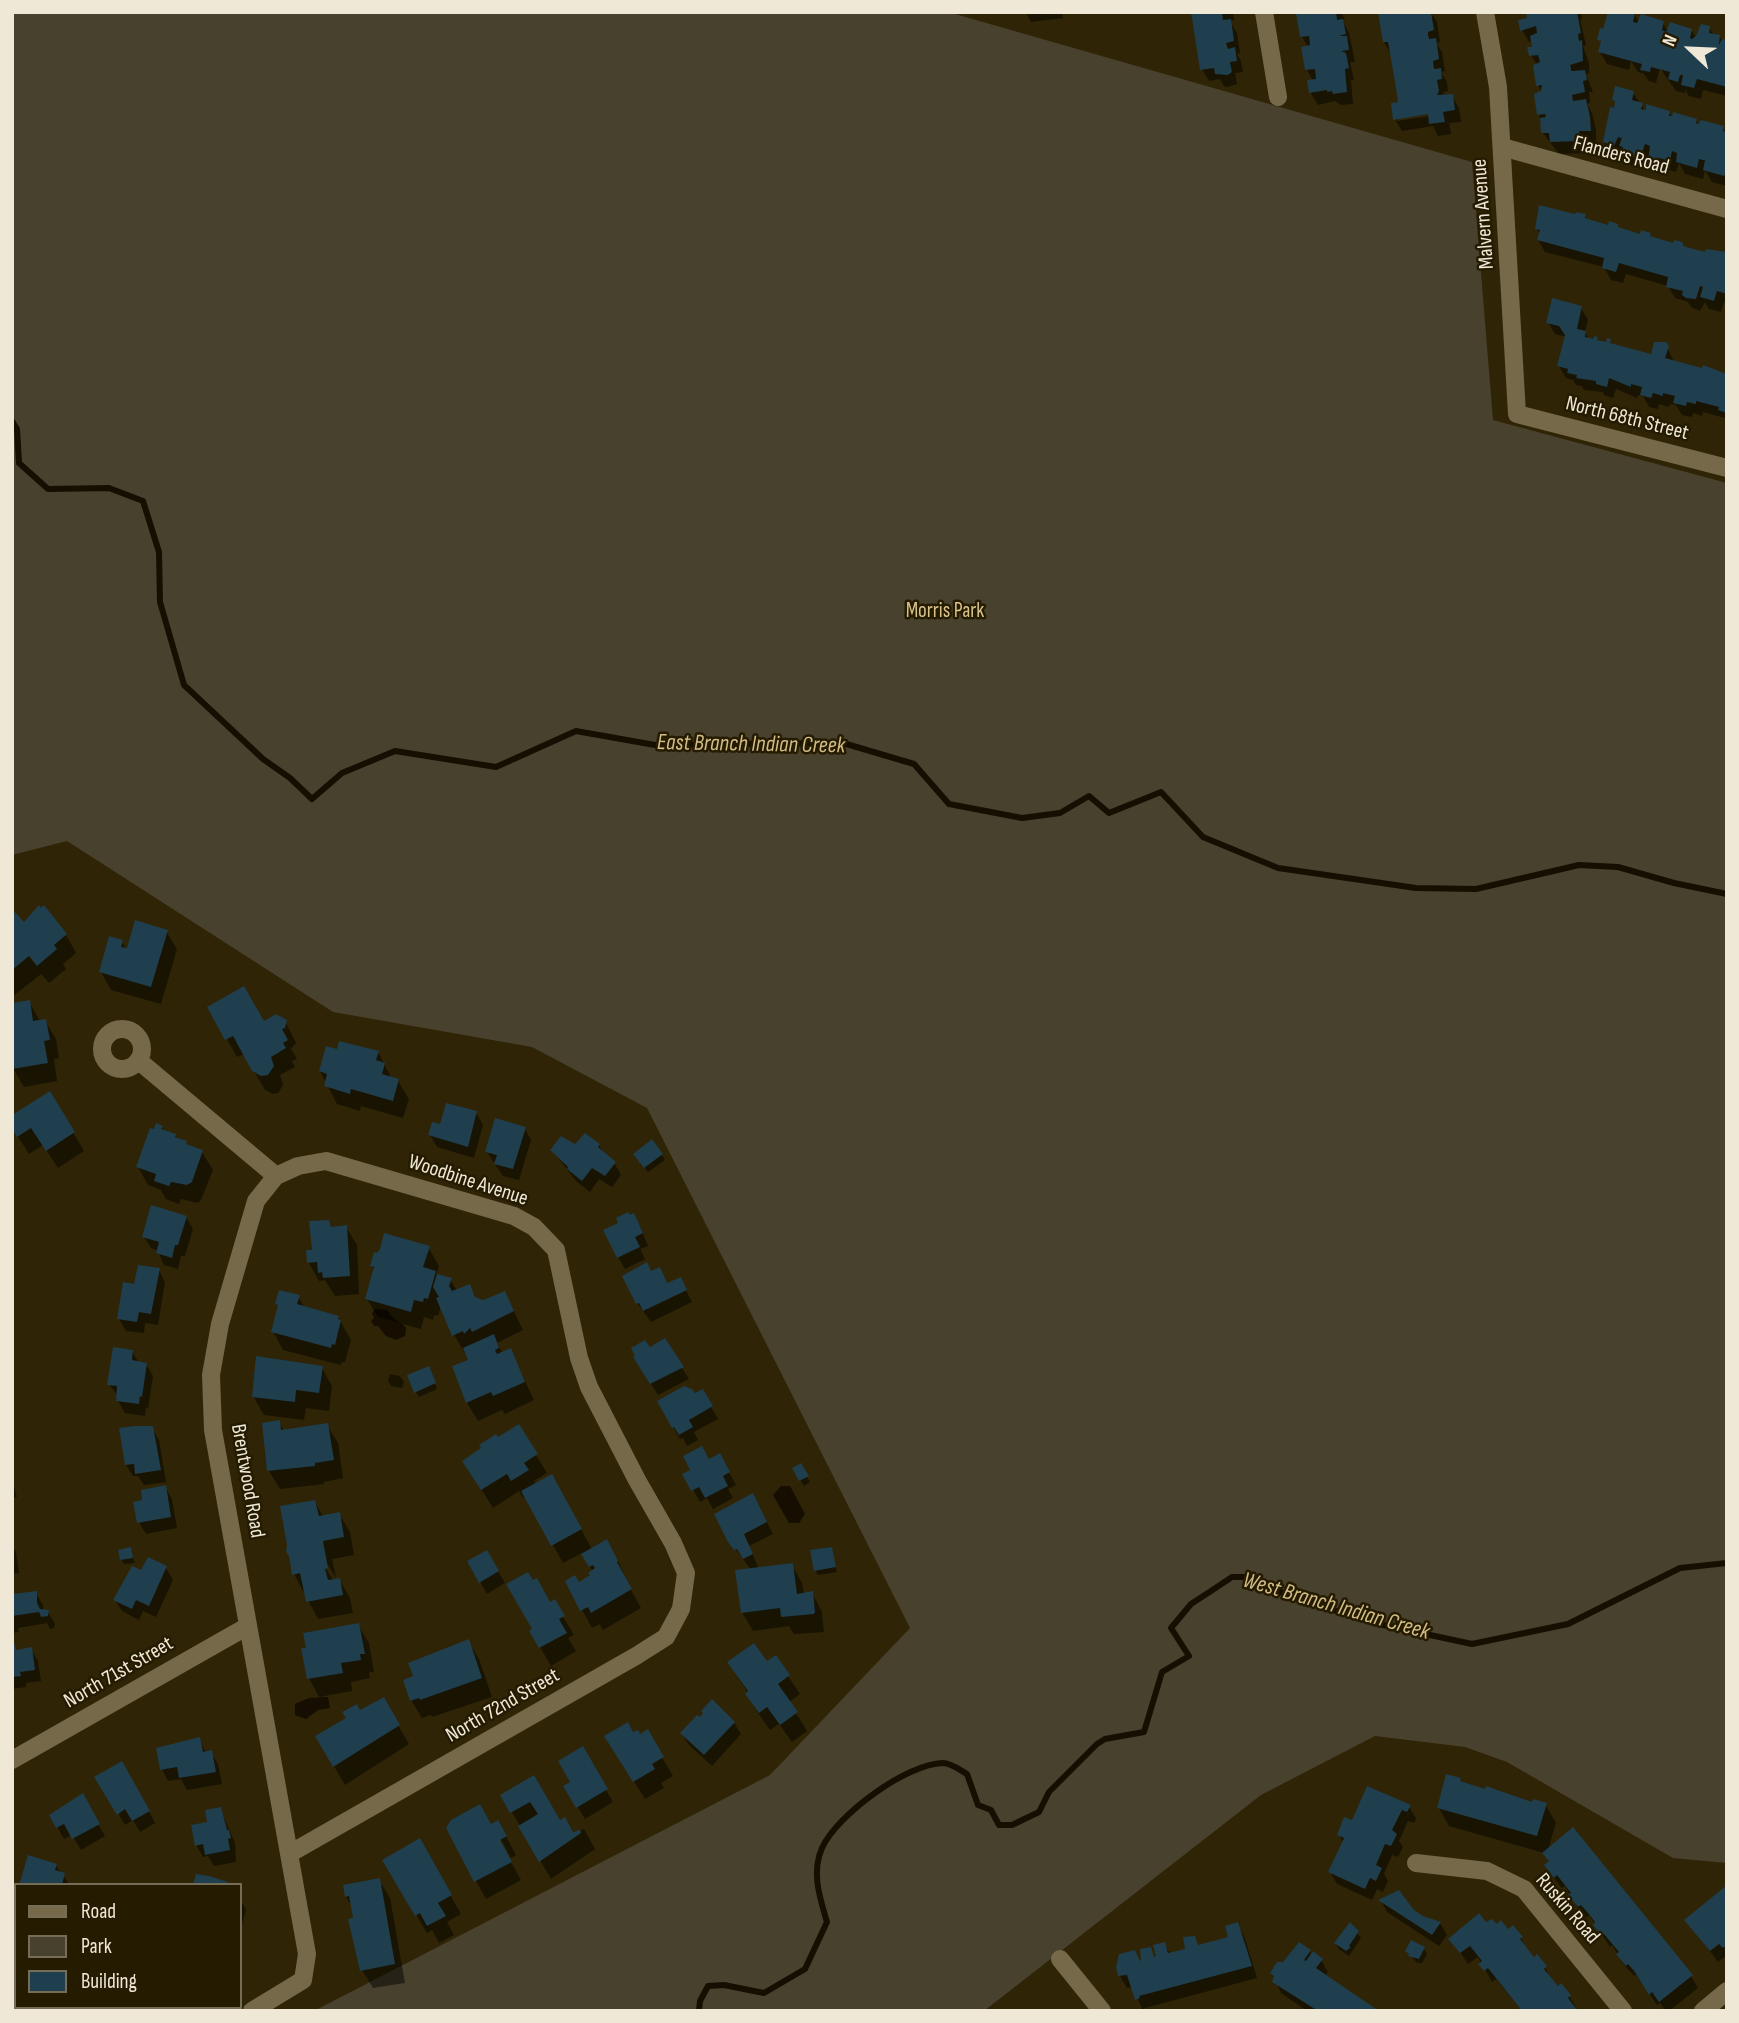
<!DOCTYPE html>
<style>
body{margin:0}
#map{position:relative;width:1739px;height:2023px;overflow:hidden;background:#2f2405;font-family:"Sofia Sans Condensed",sans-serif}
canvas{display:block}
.frame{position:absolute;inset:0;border:14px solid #efe8d7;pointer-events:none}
.legend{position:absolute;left:14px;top:1883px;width:228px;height:126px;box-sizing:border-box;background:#251b00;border:2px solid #766d56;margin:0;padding:9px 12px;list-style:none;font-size:21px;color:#efe8d7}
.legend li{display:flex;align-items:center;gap:14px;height:35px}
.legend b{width:35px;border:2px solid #766d56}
.north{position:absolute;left:1655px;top:14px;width:70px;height:70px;-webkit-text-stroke:5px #251b00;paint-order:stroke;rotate:293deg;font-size:19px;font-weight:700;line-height:28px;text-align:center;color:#efe8d7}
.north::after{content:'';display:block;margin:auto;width:24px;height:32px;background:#efe8d7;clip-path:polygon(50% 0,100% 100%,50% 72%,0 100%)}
</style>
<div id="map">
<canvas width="1739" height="2023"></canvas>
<div class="frame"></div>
<ul class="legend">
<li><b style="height:9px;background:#75694a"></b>Road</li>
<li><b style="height:19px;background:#48412e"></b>Park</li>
<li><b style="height:19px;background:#1f3e4e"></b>Building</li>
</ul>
<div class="north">N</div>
</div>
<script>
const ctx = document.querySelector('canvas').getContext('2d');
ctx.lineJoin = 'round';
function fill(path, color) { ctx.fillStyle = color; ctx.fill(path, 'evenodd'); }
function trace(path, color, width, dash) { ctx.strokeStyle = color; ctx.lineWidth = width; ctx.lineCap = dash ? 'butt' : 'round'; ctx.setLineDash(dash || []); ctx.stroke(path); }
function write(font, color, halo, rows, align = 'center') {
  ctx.font = font + ' "Sofia Sans Condensed",sans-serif'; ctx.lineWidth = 5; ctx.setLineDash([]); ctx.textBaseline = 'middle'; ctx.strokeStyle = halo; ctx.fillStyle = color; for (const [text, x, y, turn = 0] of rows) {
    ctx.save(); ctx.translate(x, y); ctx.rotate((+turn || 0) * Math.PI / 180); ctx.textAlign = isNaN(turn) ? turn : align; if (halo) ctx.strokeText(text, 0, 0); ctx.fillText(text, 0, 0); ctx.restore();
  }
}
fill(new Path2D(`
 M12,12h936l524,150 21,258 234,63v1380l-54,-5 -166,-96 -42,-15 -90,-11 -114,59 -277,216h-670l456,-236 140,-147 -263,-520 -115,-61 -199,-35 -266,-171 -55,14z`), '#48412e');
fill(new Path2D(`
 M375,1309l12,1c2,2 4,6 6,8 7,7 16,4 12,18l-9,4 -10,-4 -8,-10h-4l-3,-5 3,-3 -2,-5z
 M781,1486h9l15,28 -6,9h-10l-16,-28z
 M328,1697l2,11 -12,2 -12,9 -11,-4v-11l14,-6z`), '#160e00');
fill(new Path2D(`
 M1026,12h36l1,6 -32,4z
 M1188,12h45l1,8 -4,1 7,12 3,20 -3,1 4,7 2,11 -8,1 2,11 -10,3 -3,-1 -4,-7 -11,2 -7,-12 -9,-55z
 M1302,12h45l-5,2 3,5 -3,1 7,13 6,29h-5l4,18h-3l2,24 -12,1 -6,-4 -17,4 -7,-12 -2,-11 4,-1 -6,-11 1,-23 -6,-10z
 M1386,12h48l-3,1 6,9 3,20 -4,1 6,9 3,19 -4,1 6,10 1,9 -5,1 1,4h8l7,12 2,14 -12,1 2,11 -13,2 -5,-10 -31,5 -7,-12 5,-16 -9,-49 -7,-12zM1436,111l1,4 -40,6v-4z
 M1527,12h54l1,7 -2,1 6,25 -3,1 6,18v9l-3,1 7,18h-4l1,11 -3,1 5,9 4,17v12l-12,1 2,10 -27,1 -16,-21 -4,-19 3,-22 -4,-7 -1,-20 -6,-10 3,-7 -2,-7 -3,1 -7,-12 7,-10z
 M1634,14l5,8h23l5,8h24l5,8 13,-10 5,7 13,7v54l-24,-6 -2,9 -12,-3 -4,-7v4l-9,-2 -16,-23 -4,15 -7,-2 -5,-7 -6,-2 -7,-11 -2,9 -22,-6 -7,-12 2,-8 -3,-5z
 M1633,93l13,19h23l4,8h23l3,6 24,2 4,6v52l-15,-4 -7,-12 -2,9 -18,-5 -6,-11 -3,9 -10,-3 -2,6 -7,-2 -7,-13 -4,10 -16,-5 -7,-13 -2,5 -10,-3 -7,-12 12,-37 -2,-5z
 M1585,216l2,4 22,7 8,-1 3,4 21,6 9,-1 3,4 21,6 8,-1 2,4 22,6h21v49l-3,-1 -3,10 -12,-3 -4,-7 -5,9 -9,-4 -3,-5 -13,-4 -7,-12 -42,-12 -3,9 -12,-3 -7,-13 -59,-15 -7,-12 2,-6 -3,-5z
 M1581,308l7,12 -3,12 4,8 8,-1 2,4 8,1 2,-3 3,5 40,10 15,-9 7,15 53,13v47l-2,-4 -22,-6 -1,4 -9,-3 -1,4 -10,-2 -6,-10 -6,-1 -1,3 -10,-3 -1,5 -9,-2 -6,-11 -5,-1 -1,3 -21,-9 -3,9 -9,-3 -1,-3 -19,-2 -2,-4 -6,-1 -3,-5 -7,-2 -7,-12 7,-29 -11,-3 -7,-12z
 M12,917l12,8 42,10 10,18 -13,11 3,5 -17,14 -8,-9 -29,23z
 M166,931l11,18 -16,55 -50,-14 -10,-18 21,-30 6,11z
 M29,1002l11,19h5l11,18 3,19 -5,1 3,22 -33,6 -11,-19z
 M209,1007l54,17 21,-5 12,24 -5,6 6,10 -5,2 3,6 -15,8 3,10 -5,8 -5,1 -8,-4 -21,-36 -7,3z
 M338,1051l40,1 14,27 6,2 11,18 -6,19 -42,-12 -1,5 -23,-7 -17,-33z
 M50,1093l34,58 -26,17 -15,-23 -14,9 -17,-27z
 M476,1113l7,12 -9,33 -37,-11 -7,-12 11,-9z
 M161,1127l3,5 11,4 13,11 14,5 11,18 -12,30 -3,3 -17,-4 -2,5 -13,-5 -5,-9 -13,-5 -10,-18z
 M525,1129l6,11 -12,40 -16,-4 -16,-24z
 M599,1145l4,8 9,6 9,16 -9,12 -13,-8 -9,13 -14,-11 -24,-31z
 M662,1155l3,5 -17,12 -10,-13z
 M186,1217l7,12 -8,27h-4l-3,13 -14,-4 -6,-14 -7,-3 -7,-11z
 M328,1222l4,6 14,-1 11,18 2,49 -24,2 -10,-16 -6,1 -10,-18z
 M640,1227l8,19 -8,3 5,10 -20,10 -7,-12z
 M428,1247l11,19 -3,9 14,4 7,12 12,-5 8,14 6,2 22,-9 18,37 -26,13 6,11 7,-4 24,50 -29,14 -3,-4 -24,11 -11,-18 -13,-36 16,-6 -16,-26 -13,-29 -3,10 -4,-1 -1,5 -9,-3 -3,12 -43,-12 -11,-18 8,-28 -3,-5z
 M159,1270l6,12 -7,43 -13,-2 -1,10 -18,-2 -7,-12 16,-33z
 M651,1273l17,12 12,-6 12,23 -41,20 -14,-19z
 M298,1297l7,11 33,9 13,23 -6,22h-3l-1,3 -58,-15 -10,-19 6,-23 -2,-4z
 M664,1340l25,39 -31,16 -16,-25 7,-20z
 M132,1351l7,12 7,1 7,12 -5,32 -2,-1 -1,9 -20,-3 -7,-12v-5l-9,-12z
 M322,1368l10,18 -3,25 -23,-3 -2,12 -40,-5 -11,-19z
 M431,1373l6,16 -18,8 -3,-5z
 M390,1374l10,2 4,6 -2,6 -11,-2 -3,-6z
 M702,1391l16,28 -24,13 4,8 -11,6 -4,-8 -3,1 -21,-38 36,-5z
 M279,1422l5,9 43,-6 11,18 5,35 -19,4v2l-44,5 -11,-18z
 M152,1428l7,12 7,42 -22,3 -6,-9h-5l-7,-11z
 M536,1455l11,18 -13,8 2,4 26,10 30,54 25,10 10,21 -1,1 15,27 -38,22 -3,-6 -8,4 -25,-46 11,2 14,-8 1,-4 -11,-19 -19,10 -37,-67 -3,2 -4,-7 -26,17 -18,-29z
 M719,1455l17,30 -8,4 5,9 -20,11 -6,-11 -7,4 -15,-27z
 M800,1465l10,17 -6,4 -10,-17z
 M12,1480l5,17 -5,1 1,-4z
 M165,1487l7,12 5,29 -31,6 -7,-12 5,-21z
 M315,1502l8,15 16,-3 11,18 4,23 -22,4 4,19 -11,-18 -3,2 11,18 6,-1 11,19 3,15 -35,6 -24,-45z
 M759,1507l14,27 -24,12 10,23 33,-4 10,18 2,11 8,-1 10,19 2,20 -30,2 -5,-8 -36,5 -11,-19 9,-42 -21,-29z
 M12,1546l4,6 3,21 -7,1z
 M130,1549l5,14 -11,1 -3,-5z
 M831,1549l6,23 -19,3 -3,-5z
 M487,1552l18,31 -18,11 -18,-32z
 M166,1568l7,12 -17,37 -13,-6 -4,9 -17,-9 -7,-11 27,-27z
 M36,1593l7,12v6l5,1 7,12 -1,4 -4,1 -3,-6 -29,5 1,4 -7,1v-37z
 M554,1602l20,33 -6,3 8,13 -25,15 -20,-35 19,-27z
 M358,1625l11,18 5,29h-5l1,6 -19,4 1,9 -33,6 -10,-19z
 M468,1641l11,18 13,38 -60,20 -1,-2 -9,3 -11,-18z
 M12,1646l5,5 14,-2 7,12 3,20 -15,2v4l-14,2z
 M775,1657l25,37 -11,8 18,29 -15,11 -13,-18 -9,6 -12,-17 -11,-18 1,-2 -19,-30 38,1z
 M383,1699l26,45 -64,41 -28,-48z
 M734,1723l7,11 -29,32 -23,-21 -7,-11z
 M647,1732l26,44 -12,7 3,5 -19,11 -28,-44 16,-20 6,2z
 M199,1739l7,14 5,-1 7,12 4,20 -35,6 -6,-11 -13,2 -6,-12z
 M582,1748l31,54 -28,17 -20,-33 7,-4z
 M122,1763l33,60 -15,9 -7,-12 -8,5 -28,-47z
 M533,1777l26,45 14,12 11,-5 11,20 -44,30 -49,-84z
 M1459,1780l3,4 71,20h12l11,19 -8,27 143,126 7,12 -29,23h-3l-6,-8 -3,2 -21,-31 -2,2 -9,-10 -13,-21 -2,2 -21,-32 -3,3 -9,-11 -12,-21 -3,2 -9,-11 -6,-11 3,-3 -6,-10 -95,-27 -10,-18z
 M82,1796l23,40 -24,14 -9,-15 -8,4 -13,-23z
 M1409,1807l7,11 -2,5 -6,-2 -9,20 4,6 -5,10 -6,-2 -8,19 4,7 -5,11 -6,-3 -5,11 -35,-16 -7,-12 13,-29 -4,-9 14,-11z
 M220,1809l15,34 1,19 -22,4 -6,-10 -5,1 -7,-12z
 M498,1822l18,33 -5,3 -14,-26 -2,2 26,46 -35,19 -37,-67 42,-6z
 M419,1840l42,74 -14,8 7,13 -15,8 -7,-13 -5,3 -43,-73z
 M56,1866l14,19h-49z
 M379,1880l11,18 15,85 -32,5 -11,-18 -9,-62 -7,-11z
 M1727,1887v68l-9,7 -31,-42z
 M240,1899l6,11 -6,22z
 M1381,1900l59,23 7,12 -8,11 -52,-34z
 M1237,1924l7,12 13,42 -112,30 -2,3 -10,-24 -6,1 -7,-12 -1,-19 21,5 15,-3 9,-15 7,11 59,-17z
 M1486,1924l35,14 6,13 18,16 6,13 18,16 9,15h-56l-26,-32 -4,3 -14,-25 -10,7 -17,-25z
 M1357,1933l4,5 -12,18 -10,-7 -3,-5z
 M1424,1949l3,5 -5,9h-5l-10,-12z
 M1310,1951l2,4 9,5 7,12 -3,4 51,35h-69l-26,-18 -9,-20z
 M125,2007h41l2,4h-43z
 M191,2007h26l-7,4h-10l-2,-2 -4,2z`), '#0007');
trace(new Path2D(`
 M12,421l5,8 2,34 29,26 61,-1 34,13 16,51 1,50 24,83 79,74 27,19 22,21 30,-26 53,-22 101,16 80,-36 79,14 188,-2 71,21 35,40 73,14 38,-5 29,-17 20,17 52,-21 42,45 75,31 138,20 60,1 103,-24 39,2 56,16 53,11
 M699,2011l1,-10 8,-15 16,-1 40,8 41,-24 22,-47c-7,-24 -16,-49 -5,-74 15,-33 84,-84 121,-85 8,0 17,7 24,11l11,31 13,5 8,15h13l27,-13 10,-20 48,-48 8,-5 39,-7 18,-60 27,-16 -18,-28 20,-24 20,-13 21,-14h16l44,20 82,26 98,21 96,-20 112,-56 47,-5`), '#160e00', 6);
fill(new Path2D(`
 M1191,12h31l1,8 8,-1 3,22 -8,2 2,6 7,-2 2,14 -7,1 2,10 -4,3 -13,-1 -1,-6 -14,2z
 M1336,12l1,8 6,-1 3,15 -7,2h8l2,14 -8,1 5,2 3,15 -4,1 2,23 -14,2 -1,-3 -5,1v-2l-18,3 -2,-13 9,-1 -1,-10 -10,1 -4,-23 9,-2 -1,-9 -9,1 -4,-24z
 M1431,12l3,18 -6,2v3l1,4 7,-1 3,21 -6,2 1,8 7,-1 1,11 -5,1 2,11 -2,4 16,-1 2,16 -12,2 2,10 -16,2 -1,-10 -35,6 -2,-17 7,-1 -3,-20 -7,-40h-5l-5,-29z
 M1526,12h51l4,21 -3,1 1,7 3,-1 1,21 -13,4 1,3v3l14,-1 2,10 -4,1 2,11 -13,3 1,6 13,-2 4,18 1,14h-12l2,10 -31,1 -1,-9h-8l-1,-15 6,-1 -1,-3 -8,1 -3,-21 7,-3 1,-6 -6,1 -3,-21 7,-3 -2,-7 -9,1 -2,-9h5l-2,-11 7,-3 -1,-7 -16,5 -2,-11 9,-2z
 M1608,12h27l-2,10 4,1 4,-9 23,7 -2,9 4,2 4,-10 22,7 -2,9 2,1 4,-3 5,-12 9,2 -1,7 11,2 -1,10 3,-6 5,1v47l-30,-8 -3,9 -13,-3 2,-10h-3l-2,7 -10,-3 2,-7 -19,-5 -1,5 -10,-2 2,-6 -44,-12 3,-11 -4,-1 3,-12 3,1z
 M1615,86l19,5 -2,9 11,3 -2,6 5,1v-6l24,7 -1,5h3l1,-4 24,7 -1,4 2,1 3,-4 23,6 -1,5 4,1v39l-3,5 -21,-6 2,-10h-2l-4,-1 -2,9 -21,-6 1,-9 -5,-2 -2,10 -11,-3 -1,6 -10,-3 2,-15 -5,-2 -5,15 -18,-5 1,-7 -4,-1 3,-8 -4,-1 -4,9 -11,-4 7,-35 4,1 1,-7 -3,-1z
 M1539,205l36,9 1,-2 10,2 -1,4 23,7 1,-4 9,3v3l22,7 1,-4 10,3 -1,3 23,7 1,-3 5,1 4,2v3l22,6 1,-3 21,3v42l-10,-3 -3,10 -14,-4 3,-10 -3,-1 -4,13 -10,-1 -4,-3 1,-4 -17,-4 2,-10 -49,-14 -3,9 -14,-4 2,-10 -67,-18 3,-10 -5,-1z
 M1552,298l30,8 -5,23 9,2 -1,6 9,2v-3l4,1 -1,3 9,2 1,-4 4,1 -1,4 41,11 3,-12h12l3,4 -4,12 37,10 1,-3 24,9v39l-9,-3 1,-3 -23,-6v3l-9,-2 -1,4 -13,-3 2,-7 -12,-3v3l-10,-3 -2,5 -11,-3 2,-8 -11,-3v3l-22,-9 -2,9 -11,-3v-3l-20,-3 1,-3 -10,-2 1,-4 -11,-3 8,-31 -6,-9 -13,-3z
 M39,905l2,3 3,-3 23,29 -13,11 3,4 -20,17 -8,-10 -17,14v-55l3,-3 9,10z
 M135,920l33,10 -17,57 -52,-15 10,-36 14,4 -2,7 6,1z
 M244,986l20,35 12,-7 11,6 -2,8 -3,1 6,11 -5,3 3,5 -15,9 3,9 -6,9 -7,1 -9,-5 -19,-35 -8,4 -18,-33z
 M30,1000l3,21 13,-2 4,21 -6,1 4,22 -36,6v-66z
 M339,1041l40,10 -3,9 9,3 -3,11 17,5 -6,22 -42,-12 -1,5 -26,-8 3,-12 -8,-3 7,-25 11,3z
 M50,1091l25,41 -29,19 -15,-23 -14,9 -5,-8v-14z
 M446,1103l31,8 -9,36 -40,-12 4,-13 8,2z
 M495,1118l31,9 -13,42 -19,-5 3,-9 -12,-3z
 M156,1123l7,3 -2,3 15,5 -1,3 12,4 -1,3 17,6 -11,32 -5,3 -16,-3 -2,4 -15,-5 2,-7 -20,-7 14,-39 4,1z
 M585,1133l15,11 -2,3 18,15 -11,14 -13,-8 -10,13 -15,-12 1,-2 -18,-17 11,-14 14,8z
 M652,1139l11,15 -19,14 -11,-14z
 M151,1205l36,11 -9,29h-3l-3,13 -16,-5 3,-11 -17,-5z
 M628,1212l2,3 4,-2 9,20 -8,4 5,10 -23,11 -14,-28 15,-7 -2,-5z
 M329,1220l2,7 16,-2 3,51 -27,2 -1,-6 -4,1 -1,-11 -10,1 -1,-13h6l-3,-29z
 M384,1233l46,13 -7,21 13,4 -8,28 -4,-1 -1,4 -9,-2 -3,12 -46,-13 9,-32 -4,-1 4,-14 3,1 3,-4z
 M647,1262l4,9 9,-4 7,16 14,-6 6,13 -44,21 -4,-8 -3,1 -14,-28z
 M138,1265l22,3 -9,46 -12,-2 -2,10 -20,-3 6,-37 11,2z
 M437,1274l15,4 -3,8 3,5 18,-7 5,13 8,3 22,-9 9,20 -42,21 -2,-4 -6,6 -1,-3 -11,5 -16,-38 3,-1 -6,-10z
 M279,1290l21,5 -3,9 42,12 -1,3 3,1 -6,25 -3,-1 -1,4 -60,-16 7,-27 -3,-1z
 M494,1334l5,14 -4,2 2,4 14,-6 14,34 -32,14 -2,-4 -25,11 -14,-37 16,-6 -5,-12z
 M665,1338l19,29 -34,17 -17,-27 2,-1 -4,-8 14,-8 5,7z
 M113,1347l20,3 -1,10 15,3 -5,34 -2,-1 -1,8 -23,-3 1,-15 -10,-1z
 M256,1356l67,10 -4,27 -23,-3 -1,12 -43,-5z
 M429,1366l7,17 -22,10 -7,-18z
 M684,1386l8,3 3,4 8,-4 10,17 -24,14 4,7 -14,8 -5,-8 -2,1 -15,-27z
 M280,1420l1,10 47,-7 6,37 -19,3v3l-48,5 -5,-48z
 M519,1424l19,30 -14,9 5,7 -18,11 -4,-7 -26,16 -19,-29 19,-13 -2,-3 17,-11 2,3z
 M134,1426h19l8,44 -26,4 -1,-10 -9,1 -6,-37z
 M702,1446l7,13 11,-6 10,19 -7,4 5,10 -23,12 -6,-11 -8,4 -9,-17 8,-4 -7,-14z
 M801,1463l8,13 -10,5 -7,-13z
 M552,1474l30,55 -31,17 -30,-55z
 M166,1485l5,32 -34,6 -4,-21 9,-2 -1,-10z
 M753,1493l14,29 -23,12 9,20 -10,5 -6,-10 -3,1 -6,-8 -14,-28z
 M315,1500l4,16 21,-4 4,25 -21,4 5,27 -3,1 3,11 12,-2 3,17 -37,7 -6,-29 -8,2 -3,-19 -3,-4 1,-7 -7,-39z
 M607,1539l11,22 -1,1 15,27 -41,24 -3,-6 -8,4 -15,-30 10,-6 4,7 11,-7 -2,-2 7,-5 -2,-3 -4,2 -8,-13z
 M131,1547l2,11 -13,2 -2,-10z
 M832,1547l4,20 -22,4 -4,-21z
 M487,1550l12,21 -20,12 -12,-22z
 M148,1557l19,9 -18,40 -13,-6 -4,9 -19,-9 19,-34 9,4z
 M793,1563l4,31 16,-3 2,21 -1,2 -33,3 -1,-9 -39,5 -6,-43z
 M528,1572l5,8 4,-2 13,24 5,-3 10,17 -6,3 8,14 -28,15 -10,-17 3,-2 -26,-45z
 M37,1591v12l3,6 9,1 -1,6 -7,1 -2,-5 -27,4v-22z
 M359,1623l6,31h-5l1,6 -20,3 2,10 -36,6 -6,-31h5l-3,-15z
 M469,1639l13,39 -62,22 -1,-2 -9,3 -7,-21 10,-4 -5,-13z
 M754,1643l13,18 9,-6 14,20 -12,9 20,28 -18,13 -13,-18 -8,6 -14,-19 3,-3 -21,-29z
 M12,1644h3l1,6 16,-3 3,23 -15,2 1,4 -9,1z
 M384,1697l16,28 -67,42 -18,-31 31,-18 -4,-6 15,-8 3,6z
 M712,1699l23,23 -31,33 -24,-22 17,-18 3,2 3,-4 -2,-2z
 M628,1722l5,10 5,-2 2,4 8,-5 16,28 -12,7 3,5 -22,13 -29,-46z
 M200,1737l3,15 9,-2 4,22 -37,6 -2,-11 -17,3 -4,-22z
 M583,1746l25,43 -32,19 -13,-22 7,-4 -12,-21z
 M122,1761l28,50 -18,10 -7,-12 -8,6 -23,-38z
 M1446,1774l15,4 -1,3 25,8 1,-3 46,16 1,-3 14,4 -10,33 -100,-28z
 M534,1775l26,45 5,-3 8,15 7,-2 1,3 -42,29 -21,-36 20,-12 -8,-12 -20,11 -10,-18z
 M1367,1786l44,19 -4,7 -5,-2 -10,20 5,4 -6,12 -6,-2 -9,21 6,3 -6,13 -6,-3 -5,11 -37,-17 16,-34 -7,-3 7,-18 8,3z
 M83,1793l17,31 -28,15 -8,-15 -8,4 -7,-13z
 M480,1804l11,20 7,-4 9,16 -7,4 12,22 -38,20 -28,-54 5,-8z
 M221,1807l6,23h2l2,8 -3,1 2,11 -25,5 -2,-11 -8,2 -4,-21 16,-3 -2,-12z
 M1573,1827l120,148 -34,27 -7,-10 -3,3 -14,-23 -7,-8 -2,2 -10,-12 3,-2 -15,-18 -2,2 -9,-11 2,-3 -7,-9 -7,-8 -3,2 -10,-12 3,-2 -14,-18 -3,3 -10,-13 5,-4 -7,-8z
 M420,1838l32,57 -14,8 8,13 -19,10 -7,-13 -5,3 -33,-56z
 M28,1855l29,9 -2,6 10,3 -3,12h-43z
 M196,1874l13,2 19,6 -1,3h-34z
 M380,1878l15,86 -35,7 -12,-52 5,-1 -4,-22 -4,1 -2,-12z
 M1727,1885v60l-4,3 -4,-4 -9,7 -26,-31z
 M1399,1890l15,20 9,6 18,6 -9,13 -54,-35z
 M1479,1913l7,9 6,-3 5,5 4,-4 7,9 5,-4 10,12 -3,2 14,18 3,-3 10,12 -3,3 14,17 3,-3 10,12 -3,3 10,13h-56l-34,-43 -4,3 -6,-7 4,-3 -12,-15 -10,7 -12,-14z
 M1238,1922l14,44 -113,30 1,2 -5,2 -8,-25 -9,1 -2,-9 3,-13 16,-4 5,11 1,-1 -1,-11 11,-2 3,10 2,-1 -3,-11 12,-3 3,11 17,-4 -2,-12 12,-1 3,9 30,-8 -3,-11z
 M1350,1922l9,9 -10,15 2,1 -5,4 -12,-8z
 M1411,1940l14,7 -6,12 -11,-3 1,-2 -4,-3z
 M1299,1942l12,8 -7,10 2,1 7,-10 10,8 -7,9 63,43h-61l-46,-29 2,-6 -4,-3 7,-11h6z`), '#1f3e4e');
trace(new Path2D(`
 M1264,12l14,85
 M1485,12l13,75 19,327 210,54
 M1502,147l225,62
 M102 1049a20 20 0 1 1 40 0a20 20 0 1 1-40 0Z
 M139,1061l137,115
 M12,1760l236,-134
 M1416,1863l71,8 37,18 99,122
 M1060,1959l42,52
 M252,2011l51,-31 4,-26 -94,-524 -2,-55 9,-51 36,-123 20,-25 22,-10 28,-5 188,55 20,11 22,23 23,108 10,29 48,93 36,63 13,30 -5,36 -15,28 -30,19 -347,198
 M1703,2011l24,-20`), '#75694a', 18);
write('21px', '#efe8d7', '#251b00', [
 ["Flanders Road",1621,156,15],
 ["Malvern Avenue",1484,214,-94],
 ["North 68th Street",1627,419,14],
 ["Woodbine Avenue",468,1181,18],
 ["Brentwood Road",247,1481,80],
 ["North 71st Street",119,1673,-30],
 ["North 72nd Street",503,1706,-30],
 ["Ruskin Road",1567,1909,49]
]);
write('21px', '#d9c38c', '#251b00', [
 ["Morris Park",945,612]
]);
write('italic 23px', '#d2bc85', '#251b00', [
 ["East Branch Indian Creek",751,745,1],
 ["West Branch Indian Creek",1336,1607,16]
]);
</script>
